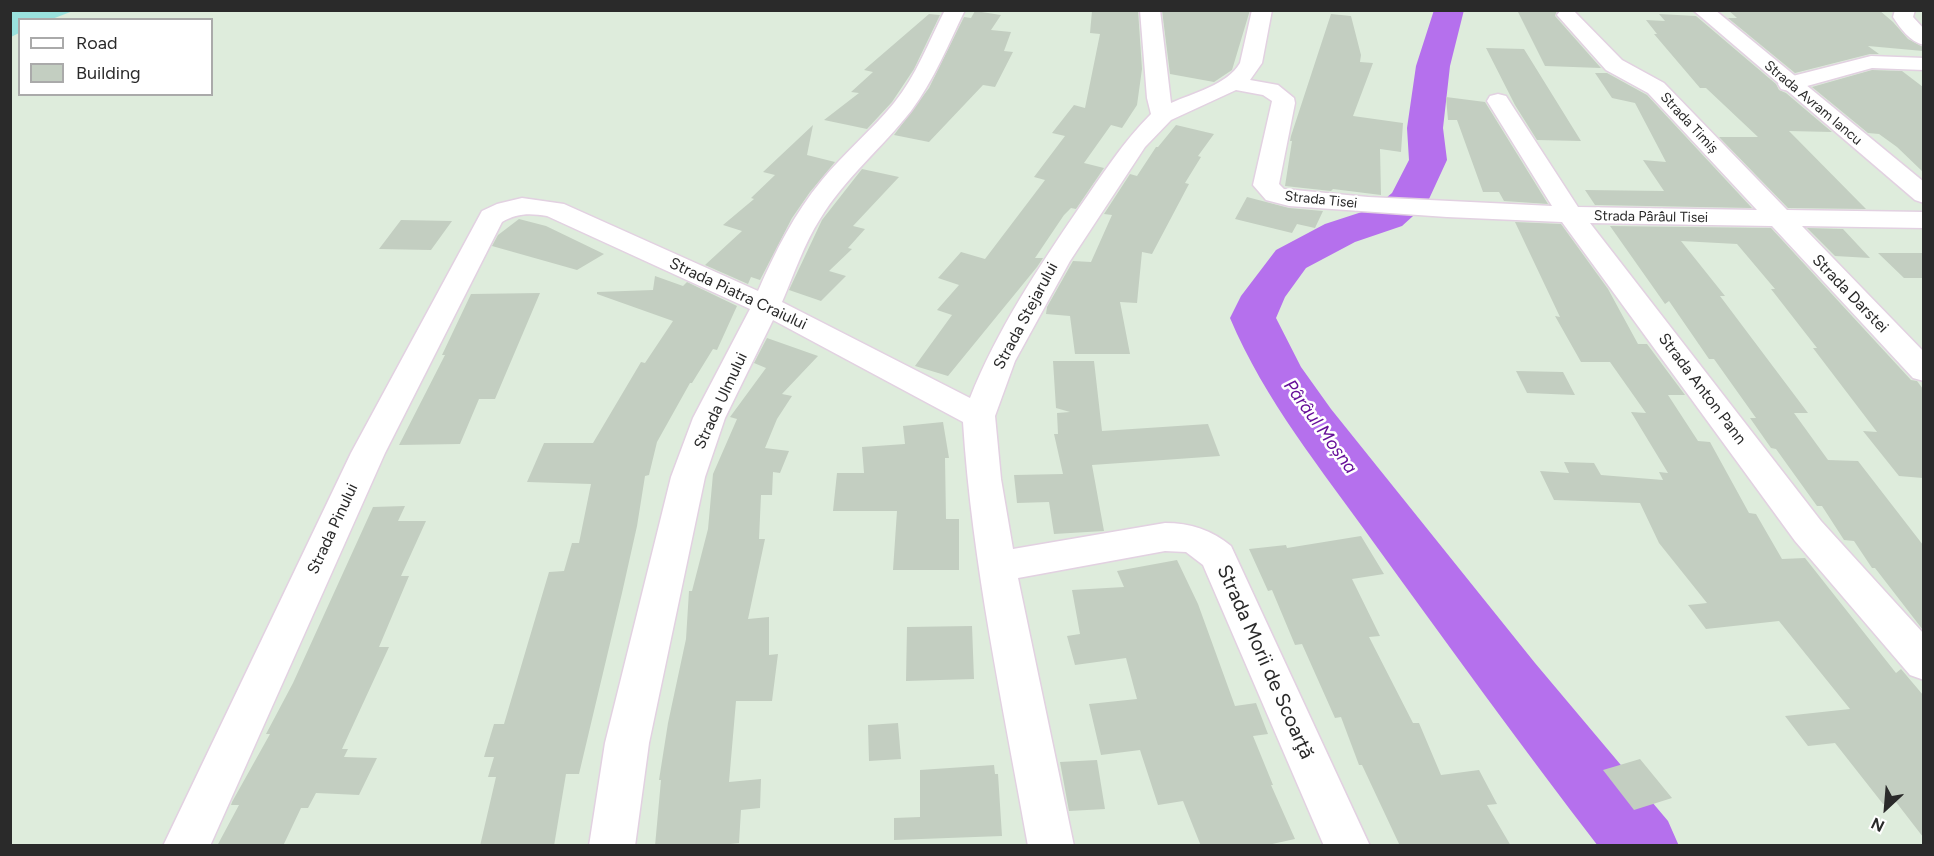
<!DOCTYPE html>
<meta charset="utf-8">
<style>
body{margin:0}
#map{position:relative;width:1934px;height:856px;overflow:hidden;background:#deecdc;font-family:Figtree,sans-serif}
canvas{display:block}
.frame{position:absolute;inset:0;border:12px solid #2a2a2a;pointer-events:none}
.legend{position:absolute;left:18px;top:18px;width:195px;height:78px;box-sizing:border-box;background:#fff;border:2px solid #aaa;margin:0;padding:8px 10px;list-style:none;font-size:18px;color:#2a2a2a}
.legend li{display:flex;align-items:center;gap:12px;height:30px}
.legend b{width:30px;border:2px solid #aaa}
.north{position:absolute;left:1856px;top:778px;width:60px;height:60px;-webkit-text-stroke:4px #fff;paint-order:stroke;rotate:206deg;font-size:16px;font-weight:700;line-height:24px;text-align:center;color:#2a2a2a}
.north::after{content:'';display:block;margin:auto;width:21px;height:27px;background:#2a2a2a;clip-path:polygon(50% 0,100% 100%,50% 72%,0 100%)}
</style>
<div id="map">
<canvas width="1934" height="856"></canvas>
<div class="frame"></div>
<ul class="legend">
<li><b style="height:8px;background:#fff"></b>Road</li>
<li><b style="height:16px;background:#c3cec1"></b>Building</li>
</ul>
<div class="north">N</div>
</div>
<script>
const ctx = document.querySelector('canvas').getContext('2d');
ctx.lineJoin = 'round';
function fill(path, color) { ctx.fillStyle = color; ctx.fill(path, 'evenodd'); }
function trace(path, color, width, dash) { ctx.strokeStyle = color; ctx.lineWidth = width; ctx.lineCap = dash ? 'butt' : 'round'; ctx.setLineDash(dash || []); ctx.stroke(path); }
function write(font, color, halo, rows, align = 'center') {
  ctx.font = font + ' Figtree,sans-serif'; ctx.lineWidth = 5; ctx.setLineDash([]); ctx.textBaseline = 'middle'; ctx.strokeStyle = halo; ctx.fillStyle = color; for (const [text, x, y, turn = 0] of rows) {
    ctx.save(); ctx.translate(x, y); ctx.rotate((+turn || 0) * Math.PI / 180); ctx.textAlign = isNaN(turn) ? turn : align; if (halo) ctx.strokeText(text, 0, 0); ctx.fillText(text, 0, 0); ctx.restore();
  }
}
fill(new Path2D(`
 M11,10h62v1l-21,8 -32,1 -1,13 -8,4z`), '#99e2de');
fill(new Path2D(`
 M1434,10h30l-14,56 -7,62 4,32 -18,39 -6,8 -21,19 -47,16 -49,26 -21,29 -9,21 25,49 30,42 204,254 133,158 11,25h-81c-77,-100 -150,-201 -224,-303 -52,-73 -109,-142 -144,-225l11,-22 35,-46 49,-26 49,-16 18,-15 17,-33 -2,-32 9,-62z`), '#b570ed');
fill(new Path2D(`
 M1107,10h31l4,59 -5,36 -15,23 -11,-3 -27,38 20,5 -28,41 -5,-1 -7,7 -29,43h8l-6,9 -89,109 -33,-10 37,-51 -15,-5 22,-25 -21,-7 23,-26 24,7 60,-79 -11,-3 31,-41 -13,-3 22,-28 11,3 15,-74 -10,-1 2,-22z
 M1162,10h88l-18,60 -18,12 -44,-8z
 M1517,10h40l-2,6 46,52 -56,-2z
 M1728,10h151l14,12 15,17 15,8v4l-55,-5 11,8h-9l-75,19 -67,-55h9z
 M975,11l26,4 -10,15 20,2 -7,19 9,1 -18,35 -12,-2 -54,57 -35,-7 35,-47 35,-71 7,1z
 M929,14l11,1 -26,54 -22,33 -25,27 -43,-9 35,-27 -8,-1 22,-20 -9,-2z
 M1331,14l20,2 10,39 -1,7 13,1 -20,53 50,7 -2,29 -21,-3 1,46 -48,-6 -2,2 -46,-5 7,-45h-2l1,-5z
 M1659,14l37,2 80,68 3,6 7,3 46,39 -43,-1 77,78 -78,-1 -69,-71h39l-52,-49h-6l-46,-54h3l-11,-14 19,1z
 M1486,48l38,1 57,92 -44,-1 -22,-35z
 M1872,70l30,1 21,16v85l-26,-25 -18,-13 -11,-1 -56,-46z
 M1595,73h12l40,22 105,113 -157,-3 -10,-15 79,1 -21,-31 23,2 -31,-59 -23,-5z
 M1446,97l39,5 63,102 -44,-3 -5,-9h-16l-26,-72h-9z
 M813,125l-6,30 28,7 -25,30 -18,26 -32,62 -9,-3 -3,7 -43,-19 37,-34 -19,-6 31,-26 -3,-1 24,-23 -12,-3z
 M1176,125l38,9 -16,22 3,1 -16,26 4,1 -37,70 -10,-2 -5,51 -17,-1 10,52h-55l-5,-38 -24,-2 1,-7 26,-46 18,1 21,-47 -8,-1 26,-40 7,2 19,-29h2z
 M862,169l37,8 -46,49 12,3 -17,19 4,1 -23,22 17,5 -25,25 -32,-11 33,-70z
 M1247,197l42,11 34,3 -8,17 -18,-4 -5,9 -57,-14z
 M519,219l27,7 58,28 -27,16 -85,-24 6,-11z
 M401,220l51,1 -21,29 -52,-1z
 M1515,222l46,2 47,65 30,55h9l38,51h-17l30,46 12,1 39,71 7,1 26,45 23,-1 91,115 5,-4 22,26v142l-27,-35 -13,2 -48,-61 -27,3 -23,-30 65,-7 -71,-88 -73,8 -18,-24 19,-2 -48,-60 -19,-40 -86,-3 -14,-29 29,2 -5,-11 30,1 7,12 62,5 -4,-8 9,1 -37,-61 15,1 -36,-51h-29l-26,-46 5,1z
 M1610,226l161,2 140,152 6,1 6,8v89l-24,-2 -36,-45 14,1 -64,-84h4l-46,-59h4l-38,-45 -56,-3 44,55h-5l88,117h-14l34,47 30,1 65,84v85l-48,-62h-3l-18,-27 -10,-1 -22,-34h-5l-41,-57 -5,-1 -21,-30h6l-42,-59h-5l-40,-58 -4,3z
 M1807,228l36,1 27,29 -35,-2z
 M1878,253h45v25h-19z
 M655,276l28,10 4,-4 50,24 -20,44 -4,-1 -21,34h-2l-33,59 -8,33 -4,1 -8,50 -15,67 -43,181h-13l-12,72h-74l16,-69h-8l6,-20h-10l10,-33h10l45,-152 15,-1 8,-28h7l12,-59 -64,-2 17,-39h49l48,-81 4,1 28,-42 -76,-27v-2l56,-2z
 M540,293l-45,106h-16l-19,45 -61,1 46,-90h-3l29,-61z
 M767,338l51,18 -36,38 10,2 -15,23 -12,29 24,3 -9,22 -7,-1 -1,23h-11l-2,44h6l-17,80 21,-2v38l9,-1 -6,47h-36l-7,81 32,-3 -1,29 -19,2 -2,33 -26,3h-58l6,-66h-2l9,-57 18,-84 3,-48h3l16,-62 5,-55 24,-55 -7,-2 36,-49 -12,-5z
 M1053,361h41l8,70 106,-7 12,32 -128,9 12,66 -50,3 -5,-32 -32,1 -3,-28 49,-1 -9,-40h4l-1,-21 13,-1 -14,-4z
 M1516,371l47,1 12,23 -48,-2z
 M943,422l6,36h-4l1,61h13v51h-66l4,-59h-64l4,-38h27l-2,-26 43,-3 -2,-18z
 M405,506l-7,15h28l-25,55h8l-30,71h10l-47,102h6l-4,8 33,1 -18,37 -43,-2 -8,15h-7l-18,38h-66l22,-41h-8l1,-3 38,-68h-4l27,-51 80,-176z
 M1361,536l23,38 -32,5 28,57 -11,1 44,86h6l22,52 38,-5 18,34 -10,1 24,41h-111l-38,-81h-3l-18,-48 -6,1 -33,-74 -7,1 -23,-55 -4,1 -19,-42 37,-4 1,3z
 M1177,560l21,44 37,102 21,-3 12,31 -15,2 20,49h-2l24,54 -32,7h-62l-18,-45 -25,4 -18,-55 -39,5 -12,-51 48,-5 -11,-41 -51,7 -8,-29 13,-2 -8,-44 52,-3 -7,-16z
 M972,626l2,53 -68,2 1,-54z
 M898,723l3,36 -32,2 -1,-36z
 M1640,759l32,39 -38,12 -31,-40z
 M1097,760l8,49 -36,2 -9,-49z
 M994,765l1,9h3l4,62 -108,4v-22l26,-1v-47z`), '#c3cec1');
const street = new Path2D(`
 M945,10h20c-17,35 -31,70 -54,101 -29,37 -66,67 -91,108 -16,25 -26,55 -38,83l188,96c27,-68 68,-130 109,-190 23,-33 44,-66 72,-94l-4,-16 -7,-88h20l11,93c22,-10 56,-18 69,-40l12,-53h20l-10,53 -12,17 28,5 16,13 1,5 -16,81 5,5 84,8 184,9 -65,-105 3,-5 8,-2 8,2 72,111 179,3 -109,-117 -42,-23 -49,-55 3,-4 13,-1 49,50 42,23 123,127 137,2v16l-122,-2 122,126v29l-11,-3 -141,-152 -182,-3 231,298 103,113v46l-14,-5 -115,-134 -233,-319 -115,-5 -158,-11 -23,-6 -13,-15 19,-84 -9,-6 -27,-5 -65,30 -26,27 -75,114 -55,100 -20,55 6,63 12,70 152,-26c25,0 47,7 66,23l139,300h-46l-121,-281 -17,-13 -21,-1 -147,27 56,268h-46c-25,-141 -56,-282 -65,-424l-190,-102 -48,98 -20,59 -56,266 -14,103h-46l16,-103 66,-266 22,-59 57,-109 -203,-93c-17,-3 -30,-3 -45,6l-117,231 -175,393h-47l188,-393 131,-242 15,-7 25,-6 42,6 194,87c18,-41 36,-77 64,-111 22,-27 50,-50 72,-77 22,-27 35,-62 51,-93z
 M1895,10h20l-2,7 11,12v16c-15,-4 -23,-16 -31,-28z
 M1871,56l53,2v12l-52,-2 -83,23 -8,-2 -3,-5 3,-5z`);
const secondary = new Path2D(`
 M1693,10h22l209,172v21l-9,-3z`);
trace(street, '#e2d1e1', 3);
trace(secondary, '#e2d1e1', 3);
fill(street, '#fff');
fill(secondary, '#fff');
write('14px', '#2a2a2a', '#fff', [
 ["Strada Avram Iancu",1813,103,40],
 ["Strada Timiș",1689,123,47],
 ["Strada Tisei",1321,200,6],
 ["Strada Pârâul Tisei",1651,217,1]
]);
write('16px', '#2a2a2a', '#fff', [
 ["Strada Piatra Craiului",738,294,25],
 ["Strada Darstei",1850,294,46],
 ["Strada Stejarului",1026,316,-62],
 ["Strada Anton Pann",1702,389,53],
 ["Strada Ulmului",721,401,-65],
 ["Strada Pinului",333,529,-65]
]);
write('italic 18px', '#660f99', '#fff', [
 ["Pârâul Moșna",1320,427,54]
]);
write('20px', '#2a2a2a', '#fff', [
 ["Strada Morii de Scoarţă",1265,662,66]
]);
</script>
